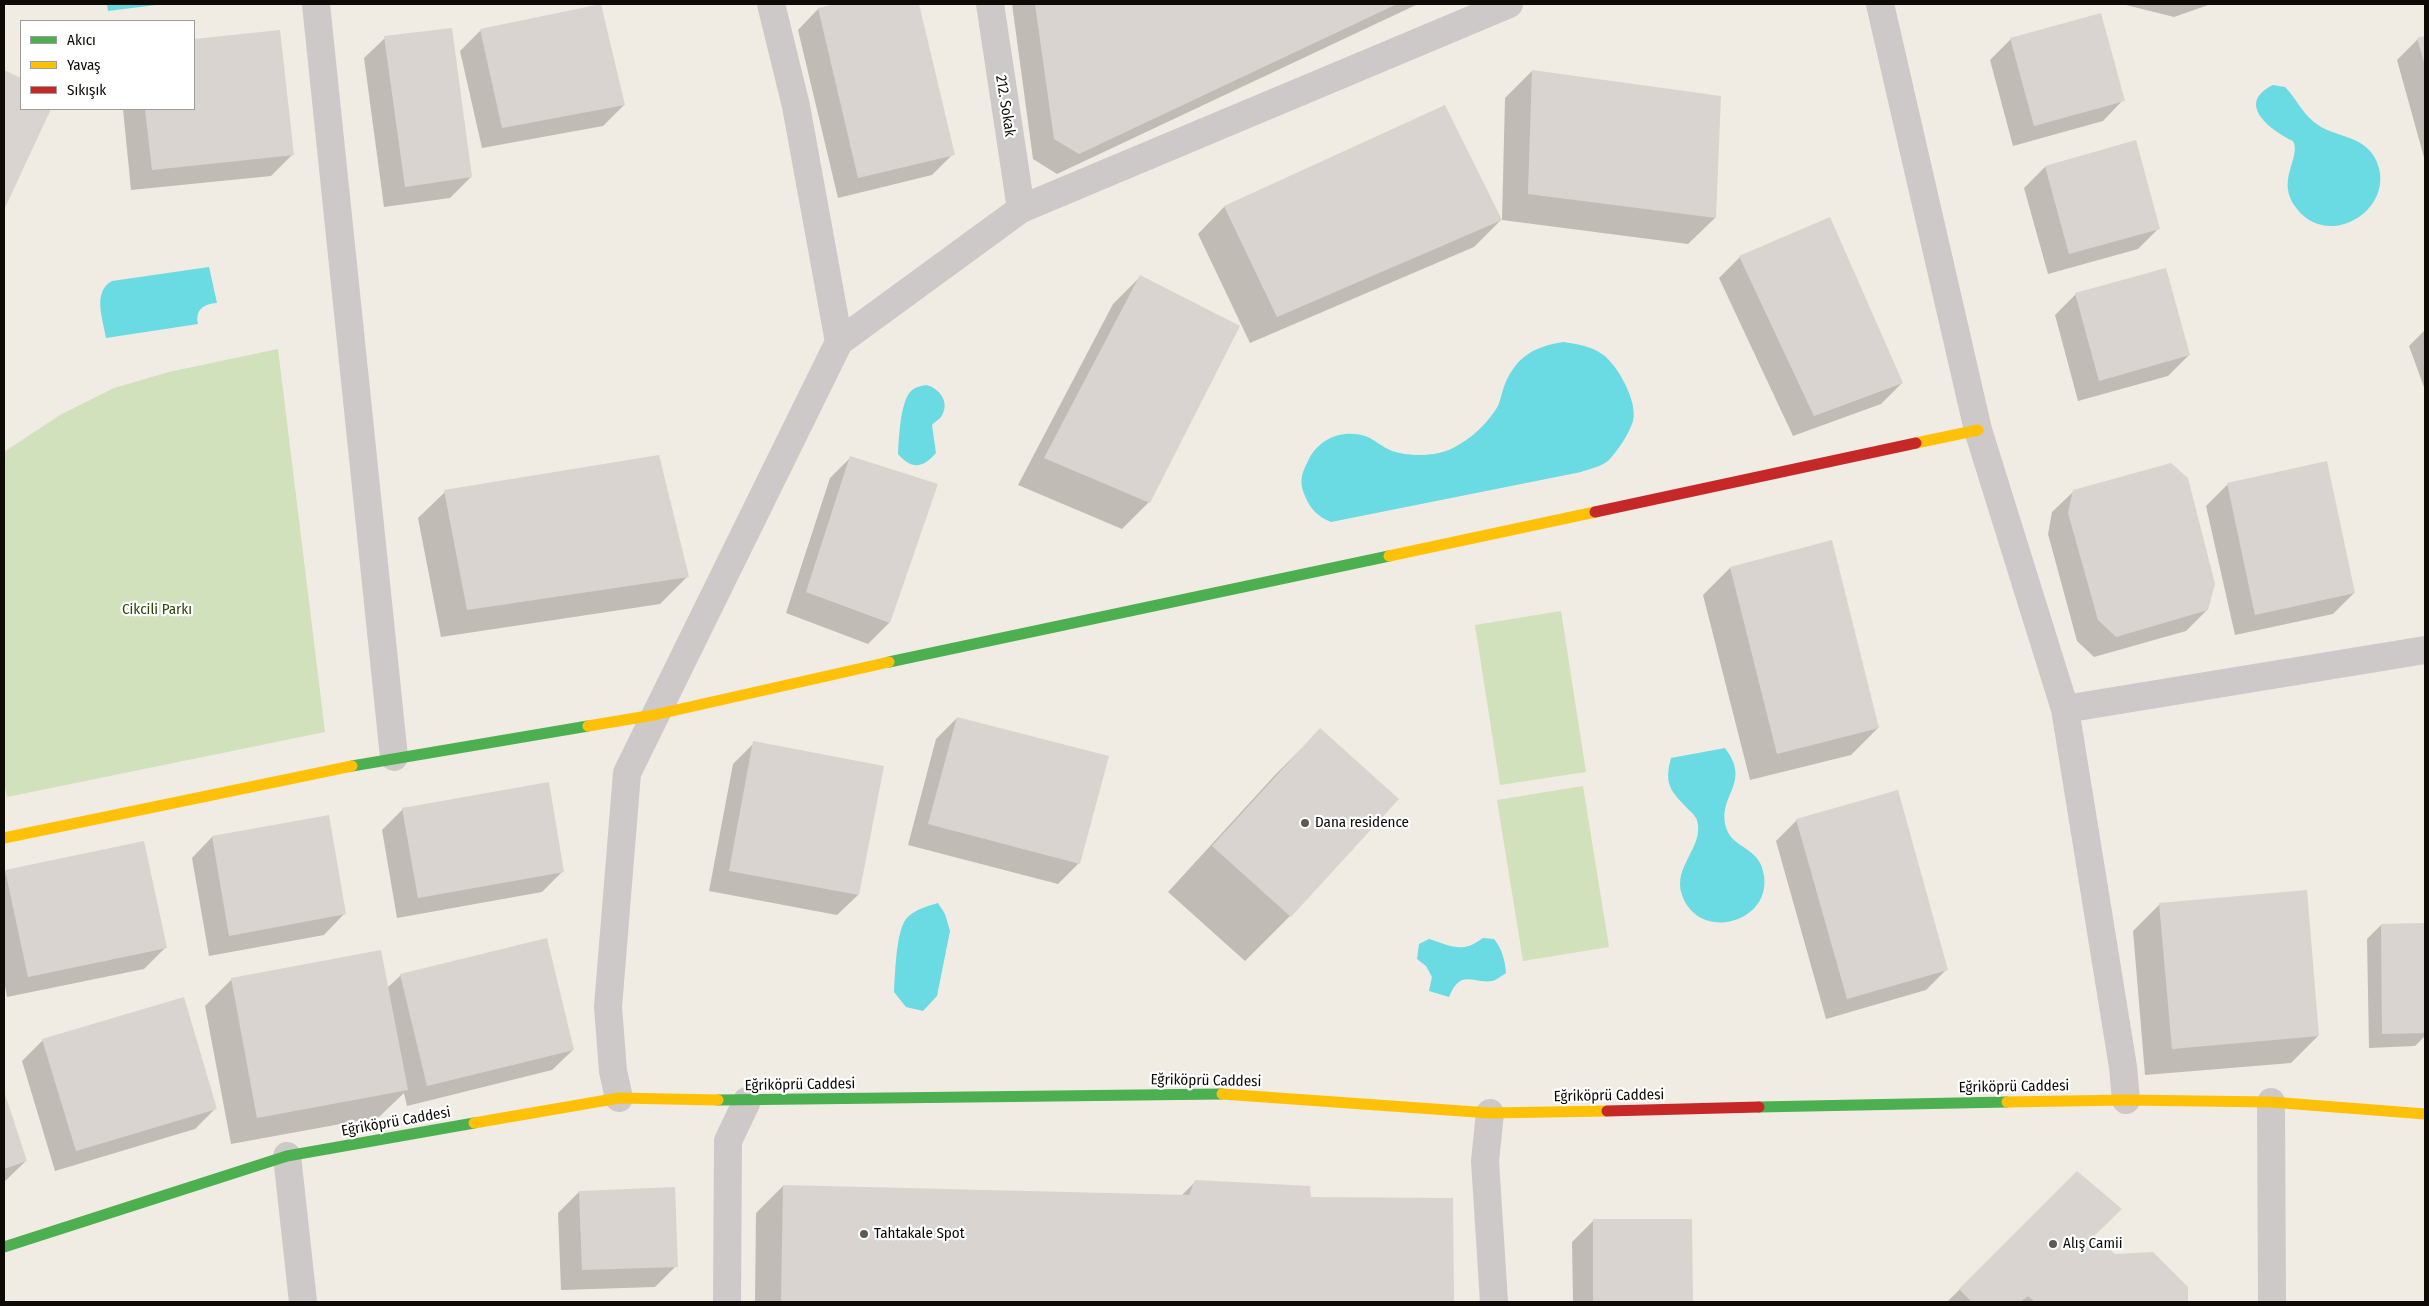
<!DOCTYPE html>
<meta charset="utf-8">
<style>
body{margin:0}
#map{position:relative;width:2429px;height:1306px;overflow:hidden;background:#f0ebe3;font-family:"Fira Sans Condensed",sans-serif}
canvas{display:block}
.frame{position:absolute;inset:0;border:5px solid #0e0b07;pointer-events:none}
.legend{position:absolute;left:20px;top:20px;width:175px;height:90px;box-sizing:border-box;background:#fff;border:1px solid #9f9d9c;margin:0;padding:6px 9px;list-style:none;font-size:15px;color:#0e0b07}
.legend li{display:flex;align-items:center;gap:10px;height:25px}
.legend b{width:25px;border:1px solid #9f9d9c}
</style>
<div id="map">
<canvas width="2429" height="1306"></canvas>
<div class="frame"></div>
<ul class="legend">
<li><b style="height:6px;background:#4caf50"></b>Akıcı</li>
<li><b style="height:6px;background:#ffc107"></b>Yavaş</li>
<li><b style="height:6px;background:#c62828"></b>Sıkışık</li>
</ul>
</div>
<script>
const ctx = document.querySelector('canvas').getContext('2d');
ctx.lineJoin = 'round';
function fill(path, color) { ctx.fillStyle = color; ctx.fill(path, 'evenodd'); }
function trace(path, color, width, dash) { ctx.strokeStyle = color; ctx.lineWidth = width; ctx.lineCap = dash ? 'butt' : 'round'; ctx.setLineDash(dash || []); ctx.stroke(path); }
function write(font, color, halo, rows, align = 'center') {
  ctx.font = font + ' "Fira Sans Condensed",sans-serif'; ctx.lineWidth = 4.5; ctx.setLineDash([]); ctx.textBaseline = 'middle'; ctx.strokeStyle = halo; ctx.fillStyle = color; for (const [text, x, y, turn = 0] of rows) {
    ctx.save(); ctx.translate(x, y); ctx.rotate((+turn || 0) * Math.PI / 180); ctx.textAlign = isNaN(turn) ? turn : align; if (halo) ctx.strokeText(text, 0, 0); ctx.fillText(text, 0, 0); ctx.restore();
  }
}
fill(new Path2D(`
 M278,349l47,383 -318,65 -3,-15v-330l56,-37 54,-27 55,-16z
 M1561,611l25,161 -86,13 -25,-160z
 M1583,786l26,161 -86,14 -26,-161z`), '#d1e1bc');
fill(new Path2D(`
 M107,4h57l-56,7z
 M2273,85l12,2c10,10 18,27 29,35 19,16 48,12 61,36 25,48 -44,94 -78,51 -23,-28 5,-51 -4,-68 -21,-10 -59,-37 -20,-56z
 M209,267l8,36c-14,1 -22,7 -19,21l-92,14c-3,-19 -14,-46 6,-57z
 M1563,342c13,2 28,4 39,12 16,11 36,48 31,67 -4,13 -15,29 -24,39 -6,6 -20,9 -28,12l-250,50c-14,-6 -20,-12 -26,-26 -6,-13 -4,-22 3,-35 10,-22 34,-32 57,-25 9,3 17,11 27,15 18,6 45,6 63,-4 18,-10 32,-23 43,-41 3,-7 4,-15 7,-22 12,-28 29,-37 58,-42z
 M926,385c13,3 25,17 15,32 -2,3 -7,5 -9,8l4,28c-13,15 -24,17 -38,1 1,-15 2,-52 13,-63 4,-4 10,-5 15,-6z
 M1725,748c28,37 -10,47 2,82 6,17 31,18 36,41 13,51 -64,73 -81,24 -10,-29 23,-48 15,-75 -2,-5 -7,-9 -10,-12 -17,-18 -23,-24 -16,-50z
 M938,903l7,11 5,17 -13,65 -14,15 -17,-4 -12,-15c1,-17 2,-60 12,-73 7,-9 22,-13 32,-16z
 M1483,938l11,1c8,10 11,21 12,34 -5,3 -9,7 -14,8 -20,3 -31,-13 -43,16l-20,-6 3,-14 -6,-11 -9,-7 2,-15 10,-5c23,7 33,15 54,-1z`), '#6adae3');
fill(new Path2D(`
 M840,4h78l35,150 -21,21 -94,23 -40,-168 20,-21z
 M1012,4h406l-361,170 -24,-15z
 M2122,4h89l-37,13z
 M481,30l143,75 -21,21 -121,22 -22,-97z
 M279,31l13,124 -21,21 -140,14 -8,-81h71v-69z
 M2425,37v124l-28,-101 21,-21z
 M385,38l86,139 -21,21 -66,9 -20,-149z
 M2011,39l112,61 -20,21 -90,25 -23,-86z
 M4,71l17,8v30h28l-45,98z
 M1532,71l183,147 -27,26 -186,-24 3,-122z
 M1444,106l57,114 -27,27 -224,96 -52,-109 26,-27z
 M2045,167l114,61 -21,21 -90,25 -24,-86z
 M1740,257l162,126 -21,21 -88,32 -74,-158z
 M1140,277l9,225 -27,27 -104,-44 95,-181z
 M2076,294l113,61 -21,21 -90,25 -23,-86z
 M2425,330v60l-16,-44z
 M851,457l85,27 -47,139 -21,21 -82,-31 44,-135z
 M2326,463l28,130 -21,21 -98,21 -29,-129 21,-21z
 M2074,491l133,119 -21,21 -92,26 -17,-16 -29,-107 4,-22z
 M445,492l242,85 -27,27 -219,33 -23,-119z
 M1831,542l47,186 -27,27 -101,25 -47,-185 27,-27z
 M957,718l122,145 -21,21 -150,-39 28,-106z
 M1320,730l77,69 -107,117 -45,45 -77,-69 107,-117z
 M754,743l104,152 -21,20 -128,-24 24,-127z
 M403,809l160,62 -21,21 -145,26 -15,-88z
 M1797,820l150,149 -21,21 -100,29 -50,-178z
 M212,837l132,77 -20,21 -115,21 -17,-98z
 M6,871l159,77 -21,21 -137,28 -3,-16v-107z
 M2160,904l158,132 -27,27 -146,12 -12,-144z
 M2425,924v112l-10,10 -46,2 -2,-109 14,-14z
 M401,975l172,75 -21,20 -145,36 -3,-13 -25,24 -148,27 -26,-138 27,-27 155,9z
 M43,1040l173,68 -21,21 -140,42 -33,-110z
 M4,1094l22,67 -22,21z
 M2077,1173l15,63 22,19 73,33v14h-240z
 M1196,1181l114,17 142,1 1,103h-698l1,-89 27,-27 398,10z
 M579,1192l97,74 -21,21 -94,3 -3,-77z
 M1691,1220v82h-118l-1,-60 21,-21z`), '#0003');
fill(new Path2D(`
 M601,4l24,101 -123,23 -22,-99z
 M835,4h84l36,151 -97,23 -40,-170z
 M1035,4h362l-318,150 -25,-15z
 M2101,13l24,88 -91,25 -24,-88z
 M452,28l20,149 -67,10 -21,-151z
 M280,30l14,125 -142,15 -7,-61h49v-70z
 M2425,36v30l-8,-28z
 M4,70l17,8v31h30l-47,101z
 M1532,70l189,26 -5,122 -188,-24z
 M1445,105l57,115 -225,97 -53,-111z
 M2136,140l24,89 -91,25 -24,-88z
 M1830,217l73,166 -89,33 -75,-160z
 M2166,268l24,87 -91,26 -24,-88z
 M1140,275l100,51 -90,177 -106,-45z
 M659,455l30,122 -222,33 -23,-120z
 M850,456l88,28 -48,139 -84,-31z
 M2327,461l28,132 -100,22 -28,-132z
 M2171,463l17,15 27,106 -7,26 -92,27 -18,-17 -30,-107 5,-23z
 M1832,540l47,188 -102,26 -47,-187z
 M957,717l152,39 -29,108 -152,-40z
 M1320,728l79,71 -108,118 -79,-71z
 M753,741l131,25 -25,129 -130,-24z
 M549,782l15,90 -146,26 -16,-90z
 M1898,790l50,180 -101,29 -51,-180z
 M329,815l17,99 -117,22 -17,-100z
 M144,841l23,107 -139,29 -23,-107z
 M2307,890l12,146 -147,13 -13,-146z
 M2425,923v110l-43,1 -1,-110z
 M547,938l27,112 -147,36 -27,-112z
 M381,950l27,140 -151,28 -26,-140z
 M184,997l33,112 -141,42 -34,-112z
 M4,1091l23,70 -23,8z
 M2077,1171l45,38 -28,27 21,18 38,-2 35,35v15h-153l-7,-6 -8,6h-48l-13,-13z
 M1195,1180l115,6 1,11 142,1 1,104h-673l2,-117 406,10z
 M675,1187l3,80 -96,3 -3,-79z
 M1593,1219h99l1,83h-100z`), '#d9d4cf');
trace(new Path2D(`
 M316,4l78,753
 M771,4l25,102 43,236
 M990,4l31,205
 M1880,4l98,426 87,279 58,358 3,33
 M2065,709l360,-59
 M619,1098l-6,-27 -5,-64 19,-234 212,-431 182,-133 488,-205
 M2271,1102l1,200
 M1490,1113l-5,48 9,141
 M287,1156l16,146
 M727,1302l1,-161 19,-40`), '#ccc9c8', 28);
trace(new Path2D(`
 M889,662l500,-106
 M352,766l236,-40
 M718,1100l504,-6
 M1759,1107l248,-5
 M4,1247l283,-91 187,-33`), '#4caf50', 11);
trace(new Path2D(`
 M1916,443l62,-13
 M1389,556l206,-44
 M588,726l66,-11 235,-53
 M4,838l348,-72
 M1222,1094l268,19 117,-2
 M2007,1102l119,-2 145,2 154,12
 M474,1123l145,-25 99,2`), '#ffc107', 11);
trace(new Path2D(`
 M1595,512l321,-69
 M1607,1111l152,-4`), '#c62828', 11);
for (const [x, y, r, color] of [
 [1305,823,5,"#5d5954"],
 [864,1234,5,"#5d5954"],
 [2053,1244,5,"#5d5954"]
]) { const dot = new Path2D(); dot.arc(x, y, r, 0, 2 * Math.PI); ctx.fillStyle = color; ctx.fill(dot); trace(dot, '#fff', 2); }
write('15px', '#0e0b07', '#fff', [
 ["212. Sokak",1005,106,81],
 ["Eğriköprü Caddesi",1206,1081,1],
 ["Eğriköprü Caddesi",800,1085,-1],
 ["Eğriköprü Caddesi",2014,1087,-1],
 ["Eğriköprü Caddesi",1609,1096,-1],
 ["Eğriköprü Caddesi",396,1122,-10]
]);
write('15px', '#2c4706', '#fff', [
 ["Cikcili Parkı",157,610]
]);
write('15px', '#0e0b07', '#fff', [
 ["Dana residence",1315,823],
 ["Tahtakale Spot",874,1234],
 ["Alış Camii",2063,1244]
], 'left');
</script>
